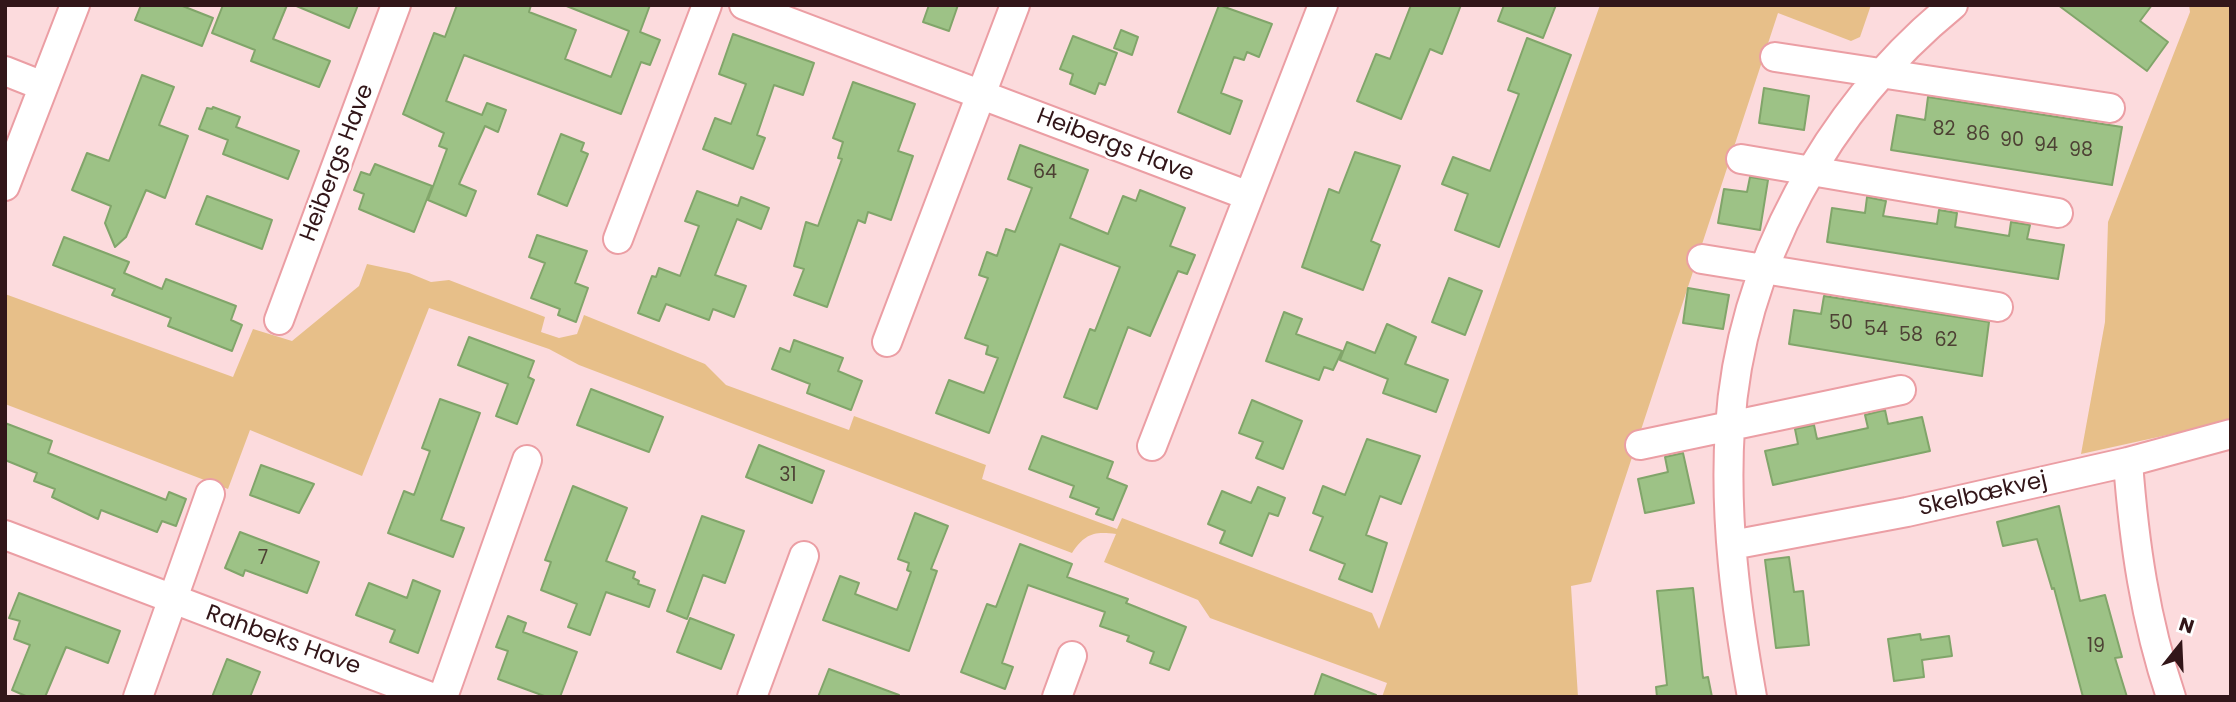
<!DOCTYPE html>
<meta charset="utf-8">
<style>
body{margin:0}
#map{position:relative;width:2236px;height:702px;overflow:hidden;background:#fcdbdd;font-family:Poppins,sans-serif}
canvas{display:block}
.frame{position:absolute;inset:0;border:7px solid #321619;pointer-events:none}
.north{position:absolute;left:2145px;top:611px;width:70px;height:70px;-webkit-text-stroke:5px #fff;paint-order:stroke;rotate:18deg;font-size:19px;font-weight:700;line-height:28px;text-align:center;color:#321619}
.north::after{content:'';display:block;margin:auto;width:24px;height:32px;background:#321619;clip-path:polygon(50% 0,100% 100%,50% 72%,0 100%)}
</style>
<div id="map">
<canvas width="2236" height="702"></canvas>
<div class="frame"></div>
<div class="north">N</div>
</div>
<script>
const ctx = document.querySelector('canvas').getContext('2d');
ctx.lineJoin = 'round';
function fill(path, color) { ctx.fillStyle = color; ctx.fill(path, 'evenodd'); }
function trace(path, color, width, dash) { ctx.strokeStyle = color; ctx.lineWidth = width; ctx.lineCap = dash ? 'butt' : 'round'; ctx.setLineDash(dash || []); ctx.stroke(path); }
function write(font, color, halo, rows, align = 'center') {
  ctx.font = font + ' Poppins,sans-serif'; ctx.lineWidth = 5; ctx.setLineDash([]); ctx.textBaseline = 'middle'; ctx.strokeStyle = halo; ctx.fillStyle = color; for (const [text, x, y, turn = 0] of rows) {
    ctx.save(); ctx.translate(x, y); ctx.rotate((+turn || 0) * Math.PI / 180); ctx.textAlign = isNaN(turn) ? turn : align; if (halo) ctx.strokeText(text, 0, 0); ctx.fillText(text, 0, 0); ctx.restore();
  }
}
fill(new Path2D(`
 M1600,5h271l-11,32 -9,4 -73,-28 -187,569 -20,4 7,111h-196l5,-14 -177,-65 -12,-18 -94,-38 12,-28c-23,-3 -31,0 -44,19l-493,-188 -30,-16 -120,-41 -67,168 -112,-46 -22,59 -223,-85v-110l228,83 20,-48 39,12 67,-55 8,-22 42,9 22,9 18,-2 96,37 -4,15 18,6 18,-4 7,-19 121,49 21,21 123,45 5,-14 132,49 -4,14 135,50 5,-11 250,95 7,16z
 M2189,5h42v416l-150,33 24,-132 3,-100 82,-210z`), '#e7bf89');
const building = new Path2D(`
 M141,5h39l33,13 -11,28 -67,-26z
 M223,5h64l-14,34 57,22 -11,26 -68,-26 4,-11 -43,-17z
 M294,5h64l-9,23z
 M457,5h74l-2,7 47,18 -11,29 46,18 18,-46 -65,-26h86l-10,27 20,8 -10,25 -9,-3 -20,52 -157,-59 -18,46 36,14 5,-12 19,7 -8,22 -13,-6 -26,58 17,7 -10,25 -38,-16 19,-51 -8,-3 5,-13 -41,-19 31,-81 11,4z
 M929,5h29l-9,26 -26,-9z
 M1219,5l53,19 -13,33 -12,-5 -3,8 -10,-3 -13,36 21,8 -12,33 -52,-22z
 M1411,5h50l-19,49 -12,-5 -29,70 -44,-18 19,-47 14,5z
 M1504,5h52l-13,33 -45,-17z
 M2058,5h94l-12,16 28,21 -21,29z
 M1121,30l17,7 -6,18 -18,-7z
 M733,34l81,29 -11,32 -29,-10 -17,50 8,3 -12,31 -50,-20 12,-31 16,6 15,-40 -27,-10z
 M1073,36l44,17 -12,32 -6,-2 -4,11 -25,-10 3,-10 -13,-5z
 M1527,38l44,17 -72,192 -44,-17 13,-36 -26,-10 11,-27 37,14 29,-77 -11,-4z
 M142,75l32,12 -15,38 29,11 -23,62 -19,-8 -20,47 -11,10 -10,-24 6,-17 -39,-16 15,-37 22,8z
 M853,82l62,22 -17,47 15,5 -22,64 -23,-8 -3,11 -7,-3 -31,87 -33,-12 10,-26 -10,-3 12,-44 12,4 24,-67 -4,-1 5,-16 -10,-4z
 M1764,88l45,8 -5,34 -45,-7z
 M1928,97l194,30 -10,58 -221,-35 6,-35 28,5z
 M213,107l27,10 -4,10 63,24 -11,28 -65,-25 5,-14 -29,-11 8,-21 5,1z
 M561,134l23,9 -3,8 7,3 -21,52 -29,-12z
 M1020,145l68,25 -18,48 38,16 15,-38 13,5 4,-11 45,18 -15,38 25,9 -8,19 -9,-3 -28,65 -22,-9 -31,82 -33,-12 26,-68 5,2 25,-64 -60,-23 -71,189 -53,-20 13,-33 35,13 14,-35 -12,-4 2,-8 -23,-8 23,-60 -9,-3 8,-23 10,4 9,-27 9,3 17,-44 -24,-9z
 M1355,152l45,14 -29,75 9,4 -17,45 -61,-23 27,-78 10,4z
 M375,164l57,22 -18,46 -55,-23 5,-15 -10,-4 7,-18 9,3z
 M1750,177l18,3 -8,50 -42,-7 6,-34 23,3z
 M697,191l41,15 3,-9 28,11 -8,21 -24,-10 -22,56 31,11 -12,31 -21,-8 -4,11 -43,-16 -7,17 -21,-8 14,-37 4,1 3,-9 21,8 19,-50 -14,-5z
 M207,196l65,24 -10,29 -66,-25z
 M1867,197l19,4 -3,15 54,8 2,-14 18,3 -2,14 54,9 2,-14 19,3 -3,14 37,6 -6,34 -231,-37 5,-34 33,5z
 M537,235l50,16 -12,32 13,5 -12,34 -18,-7 2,-6 -29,-11 14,-35 -16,-6z
 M64,237l65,25 -5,11 38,16 4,-10 70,27 -5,14 11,5 -10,26 -64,-25 3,-8 -59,-23 3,-6 -62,-24z
 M1449,278l33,13 -17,44 -33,-13z
 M1688,288l41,7 -6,34 -40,-6z
 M1824,296l165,26 -7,54 -193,-32 5,-34 27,4z
 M1284,312l18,7 -6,15 46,17 -9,19 -9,-3 -5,13 -53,-19z
 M1387,324l29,13 -11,27 43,16 -12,32 -53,-19 5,-14 -48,-19 7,-18 28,11z
 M469,337l65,24 -6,16 6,3 -17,44 -21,-8 12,-32 -50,-19z
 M794,340l49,18 -5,13 24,10 -11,29 -44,-17 3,-9 -38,-15 8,-21 10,4z
 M591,389l72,28 -14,35 -72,-27z
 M440,399l40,14 -39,107 23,8 -11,29 -65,-24 16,-42 10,4 16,-44 -8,-3z
 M1252,400l50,21 -19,48 -27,-11 7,-16 -24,-9z
 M1885,410l3,14 34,-7 8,34 -157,34 -8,-34 33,-7 -3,-15 19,-4 3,14 51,-11 -3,-13z
 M5,423l47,18 -4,12 118,47 3,-8 17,7 -10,27 -14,-5 -5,11 -56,-22 -3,9 -46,-22 3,-8 -21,-8 3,-8 -32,-13z
 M1042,436l71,26 -6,16 20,8 -14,34 -17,-6 3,-6 -29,-11 4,-11 -45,-17z
 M1367,439l53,17 -19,48 -21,-8 -14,39 21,8 -15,49 -33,-13 6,-15 -35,-14 13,-33 -10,-4 10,-27 22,9z
 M759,445l65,26 -12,32 -66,-26z
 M1683,453l11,50 -49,10 -7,-34 30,-7 -3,-15z
 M261,465l53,19 -15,29 -49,-18z
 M573,486l54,22 -21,53 29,11 -2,6 6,3 -1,3 17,6 -6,17 -43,-15 -16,43 -22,-8 9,-23 -36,-14 10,-28 -6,-2z
 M1258,487l27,11 -7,18 -9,-3 -17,43 -32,-13 5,-12 -17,-7 14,-33 29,12z
 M2059,506l21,95 25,-6 17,62 -7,1 12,39h-44l-29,-109 -2,1 -15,-50 -34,7 -6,-24z
 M915,513l33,13 -17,43 6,2 -28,80 -86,-31 17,-44 19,7 -4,11 42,16 14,-38 -4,-2 2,-7 -11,-4z
 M702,516l42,15 -19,52 -22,-8 -16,44 -20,-8z
 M240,532l79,30 -12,31 -62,-23 -2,6 -18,-8z
 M1020,544l52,20 -5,13 61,22 -2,4 60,24 -17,43 -19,-7 4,-11 -27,-11 2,-5 -29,-10 5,-14 -77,-27 -26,78 11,4 -8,22 -44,-17 26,-68 9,3z
 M1789,557l5,35 9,-1 6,54 -33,3 -11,-88z
 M413,580l27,11 -22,62 -28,-11 5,-12 -39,-15 13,-32 38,15z
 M1693,588l10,90 5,-1 4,20h-55l-1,-10 11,-2 -10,-94z
 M19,593l101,38 -12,32 -42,-16 -21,50h-17l-16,-7 18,-45 -16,-6 6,-18 -11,-3z
 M508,616l18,7 -3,9 54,20 -17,45h-13l-49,-18 10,-28 -12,-4z
 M690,618l44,17 -13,34 -44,-17z
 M1920,634l1,6 28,-4 3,20 -30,4 2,17 -30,4 -6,-42z
 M227,659l33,13 -10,25h-38z
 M829,669l70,26 -1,2h-80z
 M1322,674l54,21v2h-62z`);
fill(building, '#9dc286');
trace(building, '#81a56a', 2);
const street = new Path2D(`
 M744,5l505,191
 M1775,57l335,51
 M5,71l38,15
 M1741,159l317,54
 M5,186l70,-181
 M618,239l89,-234
 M1702,259l296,48
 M279,320l117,-315
 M887,342l128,-337
 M1640,445l261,-55
 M1152,446l171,-441
 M2128,462c6,80 17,158 43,235
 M5,535l426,162
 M1732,545l175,-33 221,-50 103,-28
 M138,697l72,-203
 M443,697l84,-237
 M752,697l52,-141
 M1057,697l15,-41
 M1752,697c-16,-89 -28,-180 -22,-270 10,-162 98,-320 223,-422`);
trace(street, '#eb9ea4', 32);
trace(street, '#fff', 28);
write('19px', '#4d4134', null, [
 ["82",1944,130],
 ["86",1978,135],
 ["90",2012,141],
 ["94",2046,146],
 ["98",2081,151],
 ["64",1045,173],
 ["50",1841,324],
 ["54",1876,330],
 ["58",1911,336],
 ["62",1946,341],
 ["31",788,476],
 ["7",263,559],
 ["19",2096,647]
]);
write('23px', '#321619', '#fff', [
 ["Heibergs Have",1115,146,21],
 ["Heibergs Have",338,163,-69],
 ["Skelbækvej",1983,495,-13],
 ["Rahbeks Have",283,641,20]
]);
</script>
